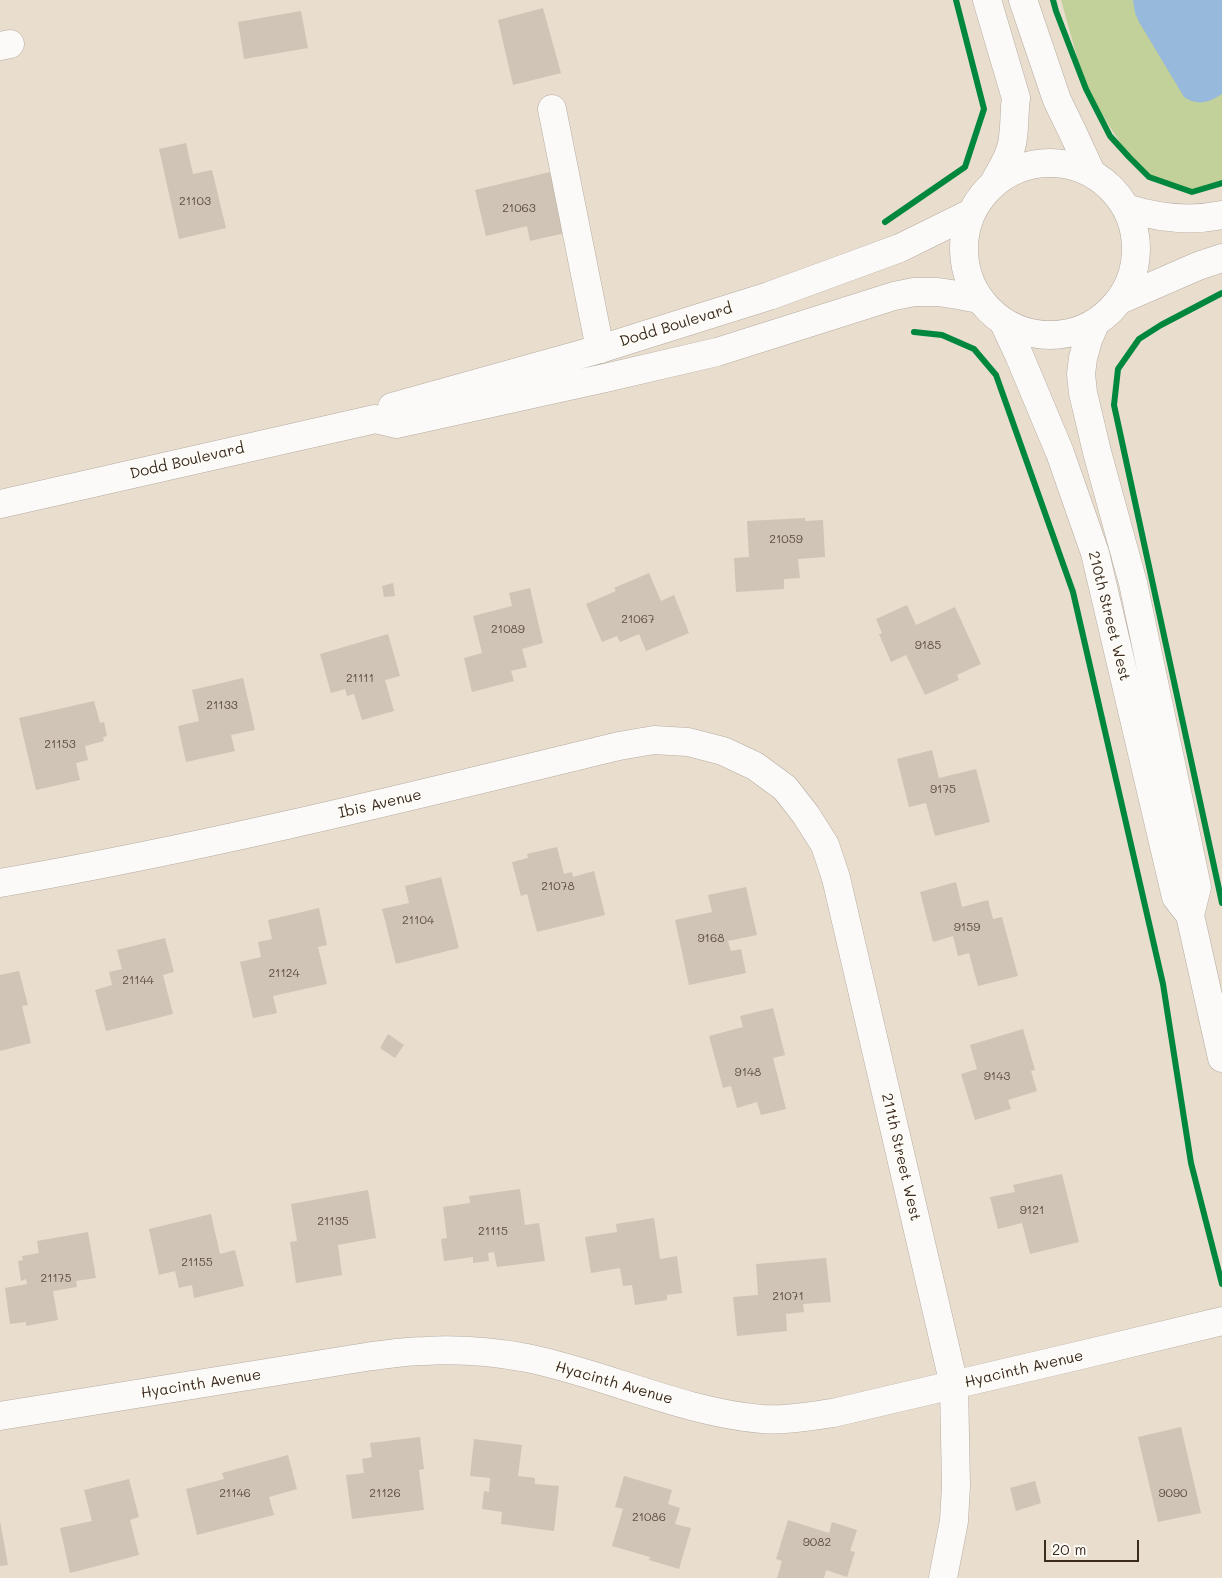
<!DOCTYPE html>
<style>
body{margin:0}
#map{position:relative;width:1222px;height:1578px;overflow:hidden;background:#e9ddce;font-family:Mali,sans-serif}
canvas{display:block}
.scale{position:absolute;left:1044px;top:1540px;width:95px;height:22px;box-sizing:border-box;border:2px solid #3b2a1e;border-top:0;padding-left:6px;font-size:15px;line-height:18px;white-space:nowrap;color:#3b2a1e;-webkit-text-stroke:4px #fdfcf7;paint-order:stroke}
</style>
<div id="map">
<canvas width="1222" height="1578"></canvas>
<div class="scale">20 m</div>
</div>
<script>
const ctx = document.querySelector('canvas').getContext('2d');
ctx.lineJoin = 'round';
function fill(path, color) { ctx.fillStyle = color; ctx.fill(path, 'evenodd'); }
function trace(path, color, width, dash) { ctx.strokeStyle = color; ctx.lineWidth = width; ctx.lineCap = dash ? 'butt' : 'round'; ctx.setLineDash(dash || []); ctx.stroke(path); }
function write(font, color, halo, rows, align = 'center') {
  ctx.font = font + ' Mali,sans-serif'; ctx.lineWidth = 4; ctx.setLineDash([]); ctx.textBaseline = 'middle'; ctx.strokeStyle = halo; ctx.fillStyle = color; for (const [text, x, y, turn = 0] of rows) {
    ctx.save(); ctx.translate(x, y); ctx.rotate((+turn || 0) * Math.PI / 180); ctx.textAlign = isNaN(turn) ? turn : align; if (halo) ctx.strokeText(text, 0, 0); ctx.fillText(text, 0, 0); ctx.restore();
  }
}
fill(new Path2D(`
 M1061,0h161v183l-30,9 -43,-15 -20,-20 -43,-68z`), '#c2d09a');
fill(new Path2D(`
 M1133,0h89v94c-14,9 -24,12 -38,3l-45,-75 -4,-9z`), '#97b9db');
fill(new Path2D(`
 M543,8l18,65 -48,12 -15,-65z
 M301,11l7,37 -64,11 -6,-37z
 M186,143l7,31 19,-4 14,58 -47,11 -20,-90z
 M550,172l15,61 -35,8 -3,-15 -41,10 -11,-46z
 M805,518v3l18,-1 2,37 -27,2 2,19 -16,1v10l-48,3 -2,-34 15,-1 -2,-36z
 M649,573l12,28 13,-6 15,38 -43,18 -7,-17 -19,8 -3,-6 -15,6 -16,-38 30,-13 -2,-3z
 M393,583l2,13 -11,1 -2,-11z
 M530,588l13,55 -21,6 5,18 -16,4 3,10 -42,11 -8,-34 18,-5 -9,-37 39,-10 -3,-13z
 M907,605l9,20 39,-18 26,57 -24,11 2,5 -34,15 -19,-40 -15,7 -12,-28 3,-1 -6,-14z
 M388,634l12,42 -15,4 9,31 -32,9 -8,-26 -7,2 -2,-7 -14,4 -11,-39z
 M243,678l12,52 -24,5 4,16 -49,11 -8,-36 21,-5 -7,-31z
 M94,701l6,22 4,-1 3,14 -4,1 1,4 -19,5 3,14 -12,3 4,17 -44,10 -17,-72z
 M932,750l7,28 37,-9 14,53 -55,14 -9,-33 -17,4 -12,-48z
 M557,847l7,27 8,-2 1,5 21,-6 11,44 -68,17 -10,-38 -6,2 -9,-34 16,-4 -1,-4z
 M441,877l18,71 -63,16 -14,-55 27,-6 -4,-17z
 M956,882l6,25 26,-7 5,19 9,-2 16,59 -40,10 -9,-33 -11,3 -5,-20 -20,6 -13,-50z
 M746,887l11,48 -29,6 3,10 10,-2 5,24 -57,12 -14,-65 37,-8 -4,-17z
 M319,908l8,37 -9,2 9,37 -54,12 4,17 -24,5 -13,-56 21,-5 -3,-15 14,-3 -4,-19z
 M165,938l9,34 -11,3 10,39 -67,17 -11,-41 17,-5 -3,-13 13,-3 -5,-19z
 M19,971l9,34 -6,1 9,37 -31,8v-76z
 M773,1008l12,47 -12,3 13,51 -25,6 -4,-13 -20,6 -6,-22 -8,2 -14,-52 34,-9 -3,-11z
 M1023,1029l12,41 -4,1 6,20 -29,9 3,9 -36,11 -14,-46 16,-5 -7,-24z
 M388,1034l16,11 -9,13 -15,-10z
 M1062,1174l17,68 -49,12 -8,-31 -24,6 -8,-32 25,-5 -2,-7z
 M520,1189l5,36 14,-2 6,38 -48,6 -3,-15 -6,1 1,8 -16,2v-6l-29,4 -3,-22 6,-1 -4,-31 27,-4 -1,-7z
 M368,1190l8,48 -38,7 4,30 -46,8 -6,-41 7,-1 -6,-37z
 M211,1214l9,40 15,-4 9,36 -50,12 -2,-13 -13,3 -4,-17 -16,4 -10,-46z
 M654,1218l6,41 17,-3 5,37 -15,2v5l-32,5 -3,-20 -9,1 -3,-18 -29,5 -6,-36 32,-5 -1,-8z
 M88,1232l8,46 -20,3 1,6 -24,4 5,29 -32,6v-4l-16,2 -5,-36 22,-4 -1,-5 -5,2 -3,-20 5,-1 -1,-4 17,-3 -2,-12z
 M826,1258l5,44 -28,2 1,8 -18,2 1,17 -50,5 -4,-39 25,-2 -2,-31z
 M1181,1427l20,86 -43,9 -20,-85z
 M420,1437l4,32 -5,1 5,40 -72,9 -6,-44 18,-2 -2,-14 10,-2 -2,-14z
 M474,1439l48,6 -4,31 17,2v6l24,2 -5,45 -53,-7 1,-12 -20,-3 2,-18 5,1 1,-14 -20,-2z
 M288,1455l9,34 -28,8 5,18 -77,20 -11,-46 38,-10 -2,-6z
 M624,1476l48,14 -4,14 12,4 -5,16 16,4 -12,41 -30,-9 1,-3 -38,-11 11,-37 -8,-2z
 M129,1479l10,38 -9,3 9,35 -69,18 -10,-45 32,-7 -8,-31z
 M1035,1481l6,22 -25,8 -6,-23z
 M788,1520l41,13 3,-11 25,8 -7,21 5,1 -8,25 -21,-7 -2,8h-47l5,-17 -6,-2z
 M0,1521l8,44 -8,1z`), '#cfc4b5');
const minor = new Path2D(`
 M987,0l29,98c-2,13 -1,26 -3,39 -1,16 -11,31 -18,44
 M1023,0l34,100 16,33 18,39
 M0,46l10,-2
 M552,109l48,240
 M1004,323l15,32 41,98 35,100 81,344 14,18 32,143
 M1095,324l-7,16 -5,18 -2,16 2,19 14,59 36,131 64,304 -7,28
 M0,883c208,-36 413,-87 619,-137l35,-6 34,2 35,9 32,15 30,22 21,27 19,30 11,33 118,507 2,101 -2,35 -11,57
 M0,1416l372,-60c17,-2 35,-5 53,-5 34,-2 69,1 102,7 79,16 154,54 235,61 24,2 48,-3 71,-6l244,-57 145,-35`);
const major = new Path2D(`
 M964 249a86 86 0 1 1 172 0a86 86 0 1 1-172 0Z
 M1126,208c32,10 63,14 96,7
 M1120,300l78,-34 24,-8
 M392,407l208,-58 169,-53 131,-48 71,-35
 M0,504l362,-82 13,-3 21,5 209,-46 112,-26 177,-56 20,-4h24l20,3 21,4`);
trace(minor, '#b5aca1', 29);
trace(major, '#b5aca1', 29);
trace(minor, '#fcfaf8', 28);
trace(major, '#fcfaf8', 28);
trace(new Path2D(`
 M1053,0l3,11 30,78 24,47 19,21 20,20 43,15 30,-9
 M885,222l80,-55 19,-58 -28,-109
 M1222,293l-61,32 -22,14 -21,30 -4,36 108,498
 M914,332l28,3 32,14 22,26 77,217 90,392 28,179 31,121`), '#00873e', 6);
write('12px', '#605044', null, [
 ["21103",195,201],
 ["21063",519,208],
 ["21059",786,539],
 ["21067",638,619],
 ["21089",508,629],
 ["9185",928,645],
 ["21111",360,678],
 ["21133",222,705],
 ["21153",60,744],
 ["9175",943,789],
 ["21078",558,886],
 ["21104",418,920],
 ["9159",967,927],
 ["9168",711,938],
 ["21124",284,973],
 ["21144",138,980],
 ["9148",748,1072],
 ["9143",997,1076],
 ["9121",1032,1210],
 ["21135",333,1221],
 ["21115",493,1231],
 ["21155",197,1262],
 ["21175",56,1278],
 ["21071",788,1296],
 ["21146",235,1493],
 ["21126",385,1493],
 ["9090",1173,1493],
 ["21086",649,1517],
 ["9082",817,1542]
]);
write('15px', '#3b2a1e', '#fdfcf7', [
 ["Dodd Boulevard",676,325,-17],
 ["Dodd Boulevard",187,461,-13],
 ["210th Street West",1109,616,76],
 ["Ibis Avenue",380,804,-13],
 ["211th Street West",901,1157,77],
 ["Hyacinth Avenue",1024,1369,-13],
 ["Hyacinth Avenue",614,1383,16],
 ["Hyacinth Avenue",201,1384,-9]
]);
</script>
